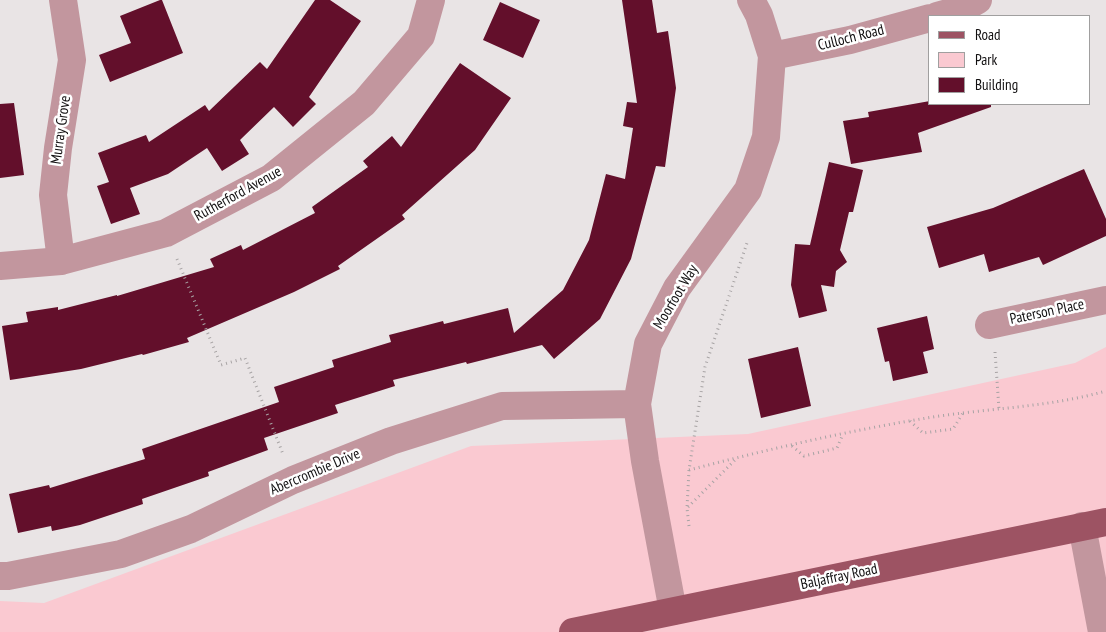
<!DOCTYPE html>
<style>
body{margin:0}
#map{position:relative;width:1106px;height:632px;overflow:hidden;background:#e9e4e5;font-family:"PT Sans Narrow",sans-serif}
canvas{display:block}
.legend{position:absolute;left:928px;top:15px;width:162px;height:90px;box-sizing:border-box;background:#fff;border:1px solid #a09f9f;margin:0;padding:6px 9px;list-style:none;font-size:15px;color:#110f10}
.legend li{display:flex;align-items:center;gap:10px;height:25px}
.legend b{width:25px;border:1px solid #a09f9f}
</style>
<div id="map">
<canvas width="1106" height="632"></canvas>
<ul class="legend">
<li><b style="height:6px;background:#9d5363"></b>Road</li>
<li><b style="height:14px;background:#fac9d1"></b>Park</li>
<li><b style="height:14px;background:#630f2b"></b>Building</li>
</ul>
</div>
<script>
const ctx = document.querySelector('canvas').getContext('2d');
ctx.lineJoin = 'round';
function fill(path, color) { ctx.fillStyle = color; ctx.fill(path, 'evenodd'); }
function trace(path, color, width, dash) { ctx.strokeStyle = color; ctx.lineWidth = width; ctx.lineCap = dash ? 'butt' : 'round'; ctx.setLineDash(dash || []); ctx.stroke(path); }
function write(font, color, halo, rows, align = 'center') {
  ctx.font = font + ' "PT Sans Narrow",sans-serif'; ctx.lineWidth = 5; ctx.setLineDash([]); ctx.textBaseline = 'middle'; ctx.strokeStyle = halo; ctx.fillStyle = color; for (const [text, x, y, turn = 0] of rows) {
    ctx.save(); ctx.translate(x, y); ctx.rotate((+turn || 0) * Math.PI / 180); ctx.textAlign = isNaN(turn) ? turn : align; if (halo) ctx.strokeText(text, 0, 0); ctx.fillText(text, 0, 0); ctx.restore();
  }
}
fill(new Path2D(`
 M1106,347v285h-1106v-31l44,2 427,-157 277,-12 327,-71z`), '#fac9d1');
fill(new Path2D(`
 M160,0h2l21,53 -73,29 -11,-27 32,-12 -11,-27z
 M315,0h15l31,21 -52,76 7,7 -23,23 -19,-20 -34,33 9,14 -27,17 -15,-23 -39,26 -38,14 10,26 -29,10 -14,-38 12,-4 -11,-29 48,-18 3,7 56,-37 4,6 51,-49 7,7z
 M622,0h30l5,33 11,-2 8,57 -11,79 -9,-1 -25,93 -31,60 -46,40 -12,-14 -75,19 -1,-2 -73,18 2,6 -60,19 3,8 -74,25 4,12 -60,22 1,4 -67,23 1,5 -63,21 -28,6 -1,-5 -33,7 -9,-39 40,-9 1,3 95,-29 -3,-10 137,-47 -5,-15 60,-20 -2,-7 59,-18 -2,-7 54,-14 1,3 64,-16 6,25 49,-43 26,-50 17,-66 19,5 8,-51 -10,-2 4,-24 10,1z
 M500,2l40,18 -17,38 -40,-18z
 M460,63l51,35 -36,52 -73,65 3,4 -67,47 2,3 -46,23 -107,46 2,4 -46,13 -1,-1 -61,15 -71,11 -8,-54 26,-4 -2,-10 32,-5v3l59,-15v1l97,-29 -4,-8 31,-14 2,5 72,-37 -3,-6 56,-40 -5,-6 29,-25 9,11z
 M930,101v3h61v3l-73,26 4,19 -71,12 -8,-43 26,-4 -1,-5z
 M14,103l10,72 -24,3v-74z
 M829,162l34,8 -10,42h-4l-9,38 7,12 -11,9 -2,16 -13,-2 6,26 -28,7 -8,-33 4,-41 15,1z
 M1084,169l22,50v17l-63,29 -4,-8 -50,15 -5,-18 -45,14 -12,-41 66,-19z
 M927,316l7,33 -11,3 5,21 -35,8 -4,-20 -4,1 -8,-34z
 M798,347l13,59 -50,12 -13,-59z`), '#630f2b');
trace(new Path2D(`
 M177,259l44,106 24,-7 38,96
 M995,352l4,57
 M910,421l13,12 30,-4 10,-16
 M792,446l12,10 33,-8 6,-14
 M689,470c80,-21 162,-40 244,-53 58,-9 117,-10 173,-26
 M688,507l48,-48
 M689,526l-2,-18 2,-38 16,-103 42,-124`), '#a7a3a4', 3, [1, 4]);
trace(new Path2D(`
 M937,16l25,-7 16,-9
 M772,56l78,-16 80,-22
 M61,261l-8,-66 5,-47 14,-88 -9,-60
 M0,266l61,-5 105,-28 105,-55 93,-75 57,-67 10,-36
 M989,325l117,-25
 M1082,526l20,106
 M0,576h8l113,-22 70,-25 102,-49 98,-39 111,-35 135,-2
 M673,611l-28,-150 -8,-57 11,-60 29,-56 71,-98 18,-53 6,-81 -13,-41 -8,-15`), '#c2969e', 28);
trace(new Path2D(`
 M573,632l533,-110`), '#9d5363', 28);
write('15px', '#110f10', '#fff', [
 ["Culloch Road",851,38,-14],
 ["Murray Grove",61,130,-82],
 ["Rutherford Avenue",238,194,-29],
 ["Moorfoot Way",676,297,-59],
 ["Paterson Place",1047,312,-12],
 ["Abercrombie Drive",315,472,-23],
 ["Baljaffray Road",839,577,-12]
]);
</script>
